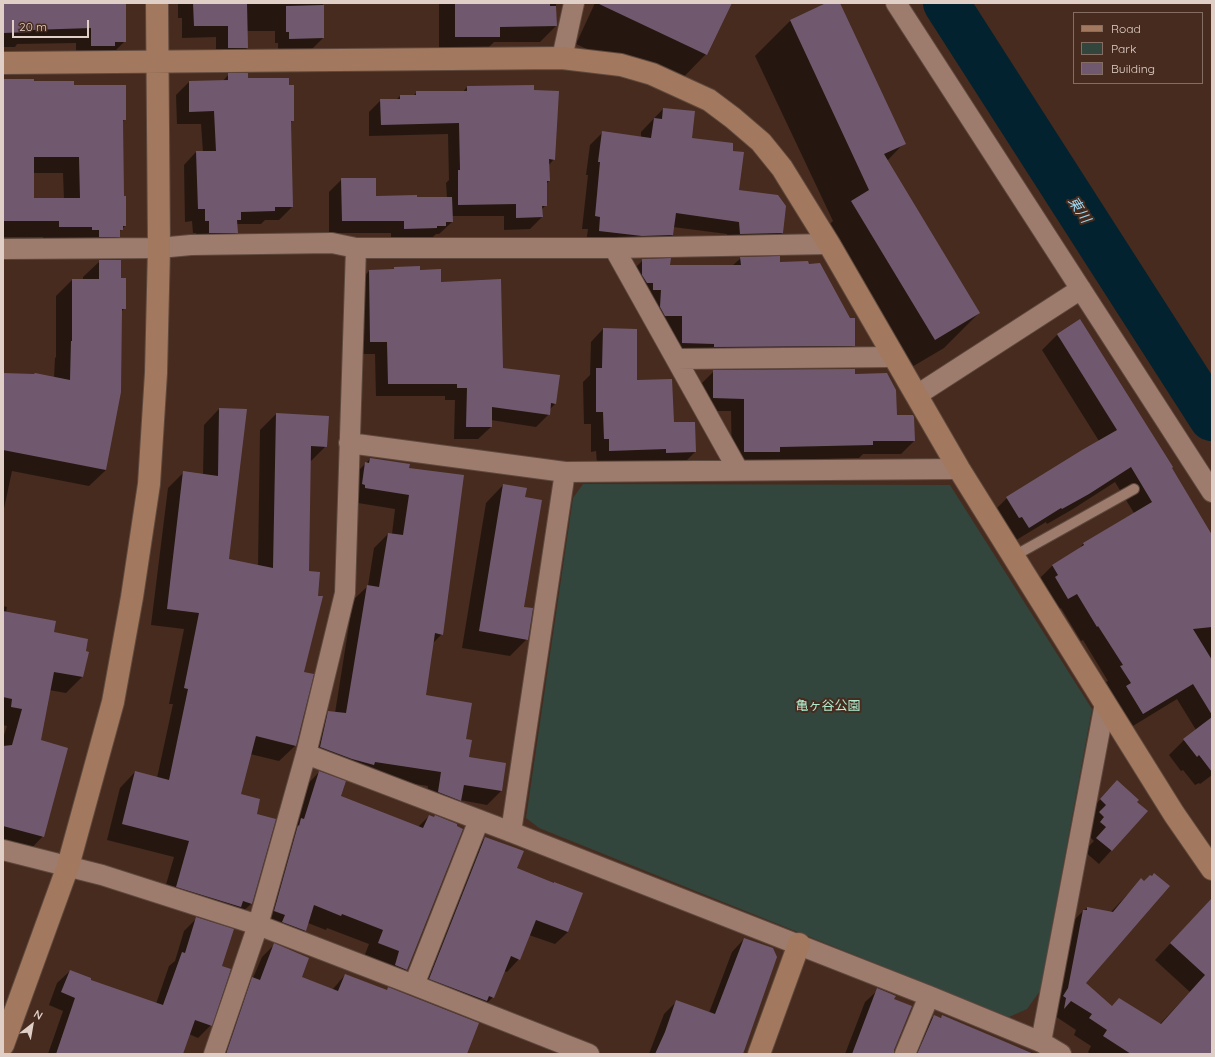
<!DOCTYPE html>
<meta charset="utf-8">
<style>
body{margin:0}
#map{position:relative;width:1215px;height:1057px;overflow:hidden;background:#462b1e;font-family:Quicksand,sans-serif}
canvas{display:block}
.frame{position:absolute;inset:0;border:4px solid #e0cfc7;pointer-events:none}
.legend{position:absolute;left:1073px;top:12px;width:130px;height:72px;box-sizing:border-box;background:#462b1e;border:1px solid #846d62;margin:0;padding:5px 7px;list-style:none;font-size:12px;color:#e0cfc7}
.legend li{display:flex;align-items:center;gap:8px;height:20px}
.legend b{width:20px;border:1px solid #846d62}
.north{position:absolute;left:12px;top:1005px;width:40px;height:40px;-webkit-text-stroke:3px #462b1e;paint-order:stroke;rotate:31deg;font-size:11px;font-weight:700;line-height:16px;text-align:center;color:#e0cfc7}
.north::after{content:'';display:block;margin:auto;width:14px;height:18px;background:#e0cfc7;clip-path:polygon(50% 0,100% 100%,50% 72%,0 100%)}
.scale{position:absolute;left:12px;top:20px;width:77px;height:18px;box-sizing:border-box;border:2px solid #e0cfc7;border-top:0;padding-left:5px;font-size:12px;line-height:14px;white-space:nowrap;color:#e0cfc7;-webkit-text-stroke:3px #462b1e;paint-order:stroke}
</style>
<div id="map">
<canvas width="1215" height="1057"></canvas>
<div class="frame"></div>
<ul class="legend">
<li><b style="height:5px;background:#a2785e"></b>Road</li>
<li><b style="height:11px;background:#32463d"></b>Park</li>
<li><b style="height:11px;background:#70596f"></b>Building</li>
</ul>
<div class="north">N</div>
<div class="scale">20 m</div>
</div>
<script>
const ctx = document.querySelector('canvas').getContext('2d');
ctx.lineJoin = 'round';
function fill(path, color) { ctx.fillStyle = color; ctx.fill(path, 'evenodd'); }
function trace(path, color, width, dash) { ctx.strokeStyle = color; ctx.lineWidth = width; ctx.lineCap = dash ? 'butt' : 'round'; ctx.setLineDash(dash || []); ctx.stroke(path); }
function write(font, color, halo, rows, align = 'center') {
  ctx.font = font + ' Quicksand,"Noto Sans JP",sans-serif'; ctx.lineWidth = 4; ctx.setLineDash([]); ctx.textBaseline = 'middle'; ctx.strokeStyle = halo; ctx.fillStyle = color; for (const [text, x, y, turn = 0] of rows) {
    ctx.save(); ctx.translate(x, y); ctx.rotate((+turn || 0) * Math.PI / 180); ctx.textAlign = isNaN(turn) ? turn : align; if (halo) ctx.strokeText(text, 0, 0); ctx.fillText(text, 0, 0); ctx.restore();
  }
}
fill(new Path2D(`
 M583,484l367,1 142,224 -52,282 -13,18 -18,8 -470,-189 -13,-10 47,-320z`), '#32463d');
fill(new Path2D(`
 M3,3h122v38l-15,15 -34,5v-18l-59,1 -2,3h-12z
 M178,3h145v35l-12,12h-33v-7h-3v-12h-29l1,17 -12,12h-19v-23l-34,1v-20h-4z
 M439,3h117v23l-16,16h-46l-11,11h-44z
 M595,3h122l-11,51 -34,35 -96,-45z
 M828,3h11l65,140 -17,18 92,152 -35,35 -44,26 -83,-138 16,-15 -78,-165 35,-35z
 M229,74l18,5 46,41 -3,3 2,84 -13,13h-14l-4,4h-25l1,8 -13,13 -27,1 -1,-13h-3l-1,-12 -7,1 -1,-57 12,-13h7l-2,-28h-24l-1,-29 13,-13h33z
 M3,80l70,6 52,33 -3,3 1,75 2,29 -6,6v4l-16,17 -60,-10v-6h-40zM33,173h30l1,26h-31z
 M467,87l66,3 21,69 -6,7 1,15 -3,3v21l-5,5 1,7 -12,12 -26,1v-14h-52v6l-13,12h-3l-4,4 -41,4v-9h-62v-41l13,-13 33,18 41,1h31l-1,-15 3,-3 -1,-46 -79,2v-24l12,-12h15l4,-4h13l4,-4h46z
 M663,109l28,30 41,12 6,40 44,42 -13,13 -42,1v-13l-54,-7 -1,8 -12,13 -74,-5 2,-14h-6l6,-54h-2l4,-30 13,-13 38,5v-5z
 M741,258l38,5 29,2 46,80 -13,13 -172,-2 -39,-83 13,-13 26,6h63z
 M100,261l20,18 5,29 -4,4 -15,158 -17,16 -77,-15 -9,42v-139l51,4 1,-20 1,-1v-61l16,-16h11v-3z
 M395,268l24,3 21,12 62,86 53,35 -6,6v4l-13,13 -45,-7v7l-13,12h-24l1,-39h-10v-4h-69l-1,-42h-17l-1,-70 12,-13 23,-1z
 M603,329l33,52 37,42 22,29 -13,13h-29v-4l-56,2 -1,-12 -5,1v-28h-7l-1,-42 7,-7 1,-33z
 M1057,335l114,133 41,80v227l-12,9 -1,-1 -4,2 -12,-15 -2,1 -12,-16 15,-15 12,-10 -19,-31 -49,30 -17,-27 4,-4 -9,-16 2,-1 -25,-41 -2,1 -20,-33 -8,6 -16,-33 15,-15 25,-15 6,-7 51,-31 -19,-31 -42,27 -26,15 -1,-2 -33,20 -21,-29 15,-15 92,-57 -57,-91z
 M714,371l140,4 42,41 18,25 -13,13h-38l-4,4 -88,2 -5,4 -34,1 -1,-54h-30v-27z
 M219,409l9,151 30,6 2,-136 16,-16 50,32 -16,16 -7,211 9,2 -17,71 -16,15 -29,-7 -10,41 15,20 -4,89 -16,15 -74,-17 13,-45 -67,-17 13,-52 15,-16 22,6 16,-74h-4l15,-75 -33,-4 17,-137 15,-15 20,2 1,-50z
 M370,459l38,9 34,166 -10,10 -7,52 40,44 3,18 33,33 -14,14 -27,-5 -14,14 -21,-8 3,-20 -66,-10 -56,-15 9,-35 14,-14 6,1 18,-113 15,-14 6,-38 14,-14h4l3,-25 -43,-7v-25z
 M503,485l21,13 -1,110 4,31 -17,17 -48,-8 24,-145z
 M3,606l4,1 -1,6 47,20 34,19 -5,25 -16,16 -17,-3 -9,51 3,95 -16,17 -24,-7v-108l4,-12 -4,-1z
 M319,772l21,25 78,30 11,-11 -22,154 -15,14 -28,-27 5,-13 -42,-16 -1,2 -18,-7 -3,8 -14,14 -31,-19 45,-139z
 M1105,794l31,8 11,9 -48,53 -15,-13 10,-10 -6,-6 4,-5 -5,-4 7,-8 -6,-5z
 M485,838l31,30 52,64 -13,12 -26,-9 -10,24 -12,13 -3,-1 -11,26 -13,13 -63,-19 55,-140z
 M1141,880l-56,103 26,24 49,17 30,-32 -35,-32 36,-39 21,-11v144h-122l-2,-2 3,-6 -17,-11 2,-5 -21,-14 12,-89 16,-16 4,-3 24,4z
 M197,918l24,49 -10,58 -13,13 -9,-4 -7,20h-134l15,-43 -14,-6 8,-22 13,-12 19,9 67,24 13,-38 6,-5 9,-30z
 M744,939l-3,115h-92l15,-40 13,-13 32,12 23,-61z
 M274,945l27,33 31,12 13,-15 41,16 2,-3 78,66h-247l21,-63 13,-13 9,-21z
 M878,990l15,10v54h-48l20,-52z
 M934,1016l6,2 3,-2 29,12v1l63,25h-124l10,-26z`), '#0007');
trace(new Path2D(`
 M946,3l266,415`), '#03222f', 46);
fill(new Path2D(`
 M3,3h123v39h-11v4h-24v-18l-60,2v2l-28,1z
 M193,3h54l1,45h-20v-22h-34z
 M455,3h95v3h6l1,20 -57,1v10h-45z
 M597,3h135l-25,52z
 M826,3h14l66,141 -22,10 96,159 -45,27 -84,-139 18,-11 -79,-170z
 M324,5v33l-35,1v-7h-3v-26z
 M228,73h20v5h41v7h5v36h-3l2,86h-18v4l-34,1v8h-4l1,13h-29v-12h-4v-12h-7l-2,-58h20l-2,-40 -25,1v-31l39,-1z
 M3,79h31v2h40v4h52v35h-3l1,76h2v30h-3v4h-3v7h-21v-7h-7v-3h-33v-6h-56zM34,157h45l1,41h-46z
 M534,85v5l25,1 -4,69 -6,-1 1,22h-3v25h-5l1,11 -27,1v-14l-58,1v-35h2l-1,-47 -78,2 -1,-26h20v-4h16v-4h51v-5z
 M663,108l32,3 -3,27 41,5v8l11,1 -5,38 39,5 8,11 -3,27 -43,1 -1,-12 -63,-9 -3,22 -31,1 -43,-5 1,-14 -5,-1 5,-54h-2l4,-31 49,7 3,-20 8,1z
 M341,178h35v18l41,-1v2h35l1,25h-7v4h-9v2l-33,1v-8h-62z
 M780,256v6l28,-1 1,3 11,-1 30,55h5v28l-141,1v-3l-32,-1v-27h-17l-5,-9 1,-17h-8v-7h-6l-5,-8v-16l29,-1 -1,7h71l-1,-8z
 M99,260h22v18h5v31h-4l-1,83 -15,78 -103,-20v-77l31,1 1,-1 35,7 1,-39h1v-62h27z
 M420,266v4l21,-1v13l60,-3 2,89 57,7 -4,29 -5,-1 -1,12 -58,-8v20h-26l1,-39h-10v-4h-69l-1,-42h-17l-1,-72 25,-1v-2z
 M1080,319l93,148 -1,1 40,67v92l-19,2 19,31v55l-19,-31 -50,30 -17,-28 5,-3 -11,-17 3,-1 -25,-39 -1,1 -20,-33 -9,5 -13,-22 3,-2 -6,-10 32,-20 -1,-2 69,-41 -21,-35 -42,27 -27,15 -1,-1 -32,20 -7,-11 -3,1 -13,-21 76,-47 35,-20 -60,-96z
 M603,328l34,1v51l35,-1 2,43h21l1,30 -30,1v-4l-57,2v-12h-5l-1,-27h-7v-44h6z
 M855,369v5l32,-1 9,17 1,25h16l1,2 1,24h-42v4l-93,2v5h-36v-53l-31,-1v-28z
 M219,408l28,1 -18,150 44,9 3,-155 53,3 -2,31 -16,-1 -2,125 11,1 -2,24h5l-19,76 10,2 -18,72 -40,-10 -15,58 19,5 -3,15 19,5 -24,85 -9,-3 -2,6 -65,-20 13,-46 -67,-17 13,-53 34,9 19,-91 -4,-1 15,-75 -32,-4 16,-138 35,5z
 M370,458l40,6 -1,4 55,7 -21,160 -8,-2 -9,62 46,8 -6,36 6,1 -3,17 37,6 -4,28 -38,-6 -3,16 -23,-9 3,-20 -66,-10 -1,3 -22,-6 -32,-12 8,-36 18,2 21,-128 12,2 9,-54 15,2 6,-40 -44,-7v-3l-3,-1 3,-22 4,1z
 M503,484l24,4 -2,9 17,3 -18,107 9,1 -5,32 -49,-9z
 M3,611l53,10 -2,11 34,7 -2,12 3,1 -6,25 -29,-5 -13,68 27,8 -24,89 -41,-11v-80l9,-1 10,-36 -11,-2 1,-8 -9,-2z
 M1212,717v55l-13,-17 -2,2 -14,-18z
 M319,771l27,10 -5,15 82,32 6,-13 5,2 1,-2 22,9v2l6,3 -56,141 -12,-5 4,-14 -21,-8 5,-13 -41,-16 -1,2 -27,-11 -8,26 -24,-9 3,-7 -11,-4 24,-86 1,1 2,-8 3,1z
 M1117,780l22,20 -2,2 11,9 -36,40 -16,-13 10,-11 -6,-5 4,-5 -5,-5 7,-7 -6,-6z
 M485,837l39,14 -7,17 37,15v-1l29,11 -15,39 -32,-12 -16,40 -9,-4 -17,42 -5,-2 -2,5 -58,-22z
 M1154,873l16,13 -84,97 26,23 7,-8 42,26 44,-49 -35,-32 42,-45v156h-81l-28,-18 4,-6 -18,-12 3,-4 -21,-13 -7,8 2,-11 -3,-2 5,-8 15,-78h4v-3l26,5 28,-34 3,3 6,-6 2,1z
 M196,917l38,12 -12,37 9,3 -19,57 -17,-6 -12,34h-127l19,-56 -14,-6 9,-22 21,8v2l72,25 19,-53 3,1z
 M744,938l29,10 4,9 -34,97h-88l10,-22 11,-32 39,14z
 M274,943l35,15 -7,19 36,14 7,-17 42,16 1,-3 91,36 -12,31h-241l26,-77 8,3z
 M877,988l19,8 -2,3 18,7 -18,44v4h-42z
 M934,1015l7,3 1,-3 92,39h-117z`), '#70596f');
const lane = new Path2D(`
 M1014,556l120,-67`);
const street = new Path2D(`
 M896,3l316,489
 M562,58l12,-55
 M614,248l124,222
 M3,249l156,-1 32,-3 141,-2 24,5h258l215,-4
 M676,359l219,-2
 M917,395l164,-106
 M349,443l216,29 394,-3
 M306,754l205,78 418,164 112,46 20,12
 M511,832l54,-360
 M3,850l99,25 156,50 156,60 175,69
 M414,985l65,-165
 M1041,1042l64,-339
 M214,1054l44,-129 48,-171 39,-161 11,-345
 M905,1054l24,-58`);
const secondary = new Path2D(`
 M3,63l559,-5 59,7 31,9 57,26 24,18 28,24 21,26 47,76 130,225 215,345 38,55
 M3,1045l65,-179 45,-164 19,-105 17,-113 7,-111 3,-125 -2,-245
 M759,1054l40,-110`);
trace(lane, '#5e483d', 12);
trace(street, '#5e483d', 22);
trace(secondary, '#5e483d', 24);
trace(lane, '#9d7c6e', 10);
trace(street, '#9d7c6e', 20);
trace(secondary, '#a2785e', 22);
write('13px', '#aeebcf', '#462b1e', [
 ["亀ヶ谷公園",828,706]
]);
write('italic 14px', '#99d6f2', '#462b1e', [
 ["東川",1079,210,57]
]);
</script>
